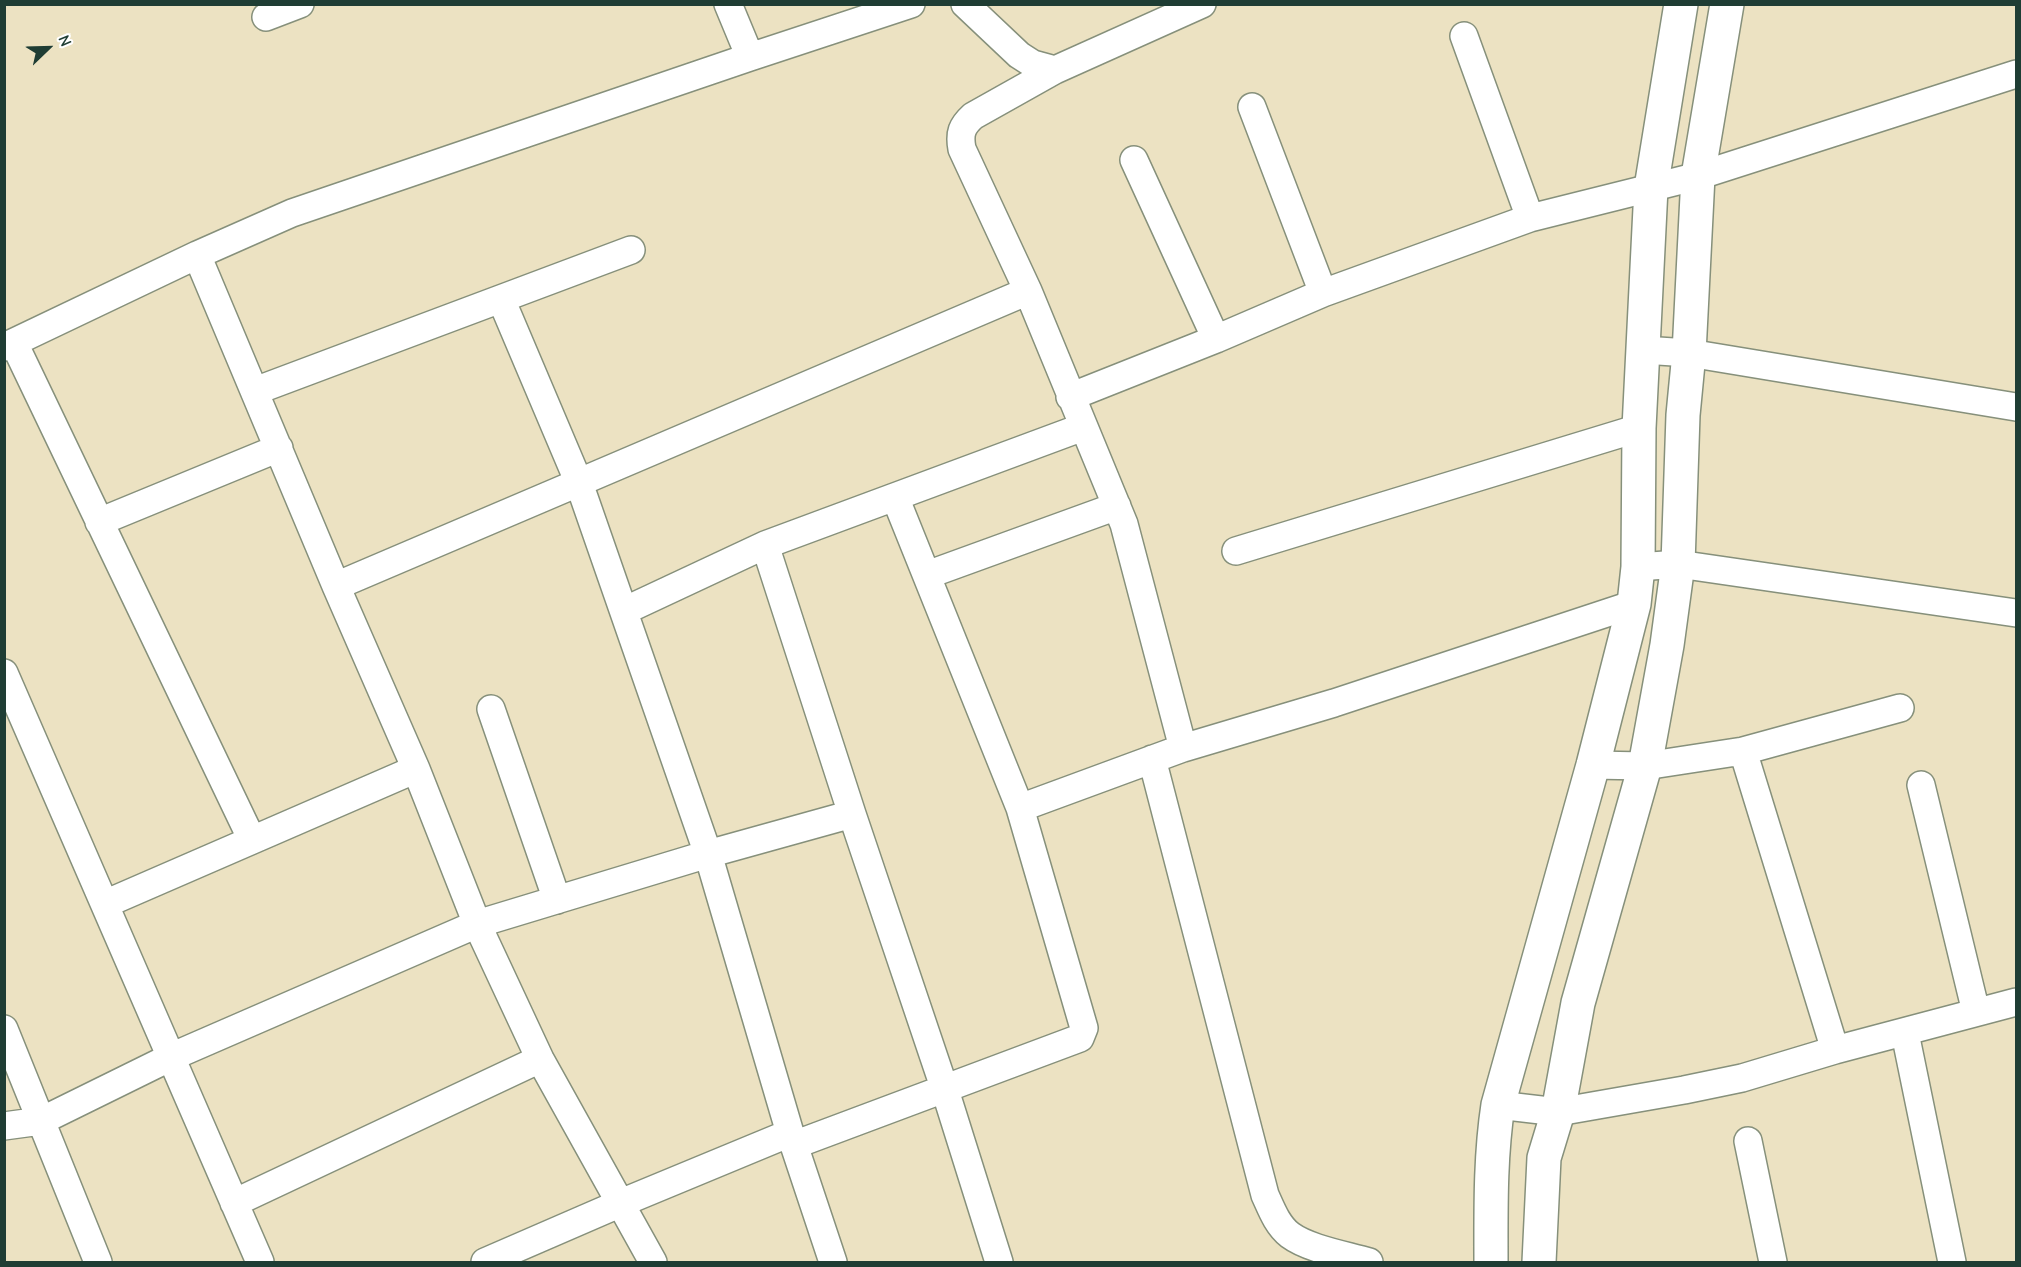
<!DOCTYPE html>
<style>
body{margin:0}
#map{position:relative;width:2021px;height:1267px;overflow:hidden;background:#ece2c2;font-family:"Comic Neue",sans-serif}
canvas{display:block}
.frame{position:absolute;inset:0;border:6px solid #1f3d34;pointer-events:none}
.north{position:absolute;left:18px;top:18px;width:60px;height:60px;-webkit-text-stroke:4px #fff;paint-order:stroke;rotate:67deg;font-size:16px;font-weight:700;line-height:24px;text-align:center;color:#1f3d34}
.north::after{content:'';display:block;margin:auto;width:21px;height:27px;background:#1f3d34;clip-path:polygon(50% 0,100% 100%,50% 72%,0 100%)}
</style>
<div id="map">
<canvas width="2021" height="1267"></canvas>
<div class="frame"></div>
<div class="north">N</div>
</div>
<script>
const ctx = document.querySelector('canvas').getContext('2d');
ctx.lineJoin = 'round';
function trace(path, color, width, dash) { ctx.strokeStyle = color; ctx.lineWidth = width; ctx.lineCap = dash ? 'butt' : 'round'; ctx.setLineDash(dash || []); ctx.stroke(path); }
const minor = new Path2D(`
 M728,4l22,53
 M965,4l54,51 14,9 22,6 147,-66
 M266,17l34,-13
 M1464,36l66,182
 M1055,70l-82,46c-11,10 -14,17 -11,33l66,142 96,233 59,224
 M1252,107l71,186
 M1134,160l82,179
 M197,255l139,331 80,183 61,155 63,135 113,203
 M501,299l78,184 129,371 82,279 43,129
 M14,343l238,497
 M4,347l193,-92 95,-42 458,-156 161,-53
 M1643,350l46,3 327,54
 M255,391l376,-141
 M1070,397l146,-58 107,-46 207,-75 168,-42 318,-102
 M99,522l180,-74
 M765,545l87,269 93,276 54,172
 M1236,551l403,-123
 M1638,567l40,-3 338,49
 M927,575l190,-69
 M336,586l692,-295
 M624,611l141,-66 318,-118
 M4,673l256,589
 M491,709l66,191
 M1743,751l92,299
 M1152,759l113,436c6,13 12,30 25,40 19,14 55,20 79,27
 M1593,765l52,1 98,-15 157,-43
 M1921,785l55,227
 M1020,808l163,-60 151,-45 300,-99
 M105,904l311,-135
 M4,1029l94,233
 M1905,1033l47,229
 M1498,1105l60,7 126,-22 58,-12 93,-28 181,-48
 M4,1126l37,-5 130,-64 306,-133 231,-70 144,-40
 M1748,1141l25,121
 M794,1145l286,-107 4,-10 -64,-220 -125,-311
 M234,1203l306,-144
 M485,1262l136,-59 169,-70`);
const tertiary = new Path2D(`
 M1491,1262c0,-52 -1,-104 7,-157l95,-340 41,-161 4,-37 1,-139 12,-240 30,-184
 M1539,1262l5,-104 14,-46 20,-109 67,-237 22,-121 11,-81 5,-149 6,-62 9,-177 29,-172`);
trace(minor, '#86907b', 30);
trace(tertiary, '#86907b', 36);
trace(minor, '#fff', 27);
trace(tertiary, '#fff', 33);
</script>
